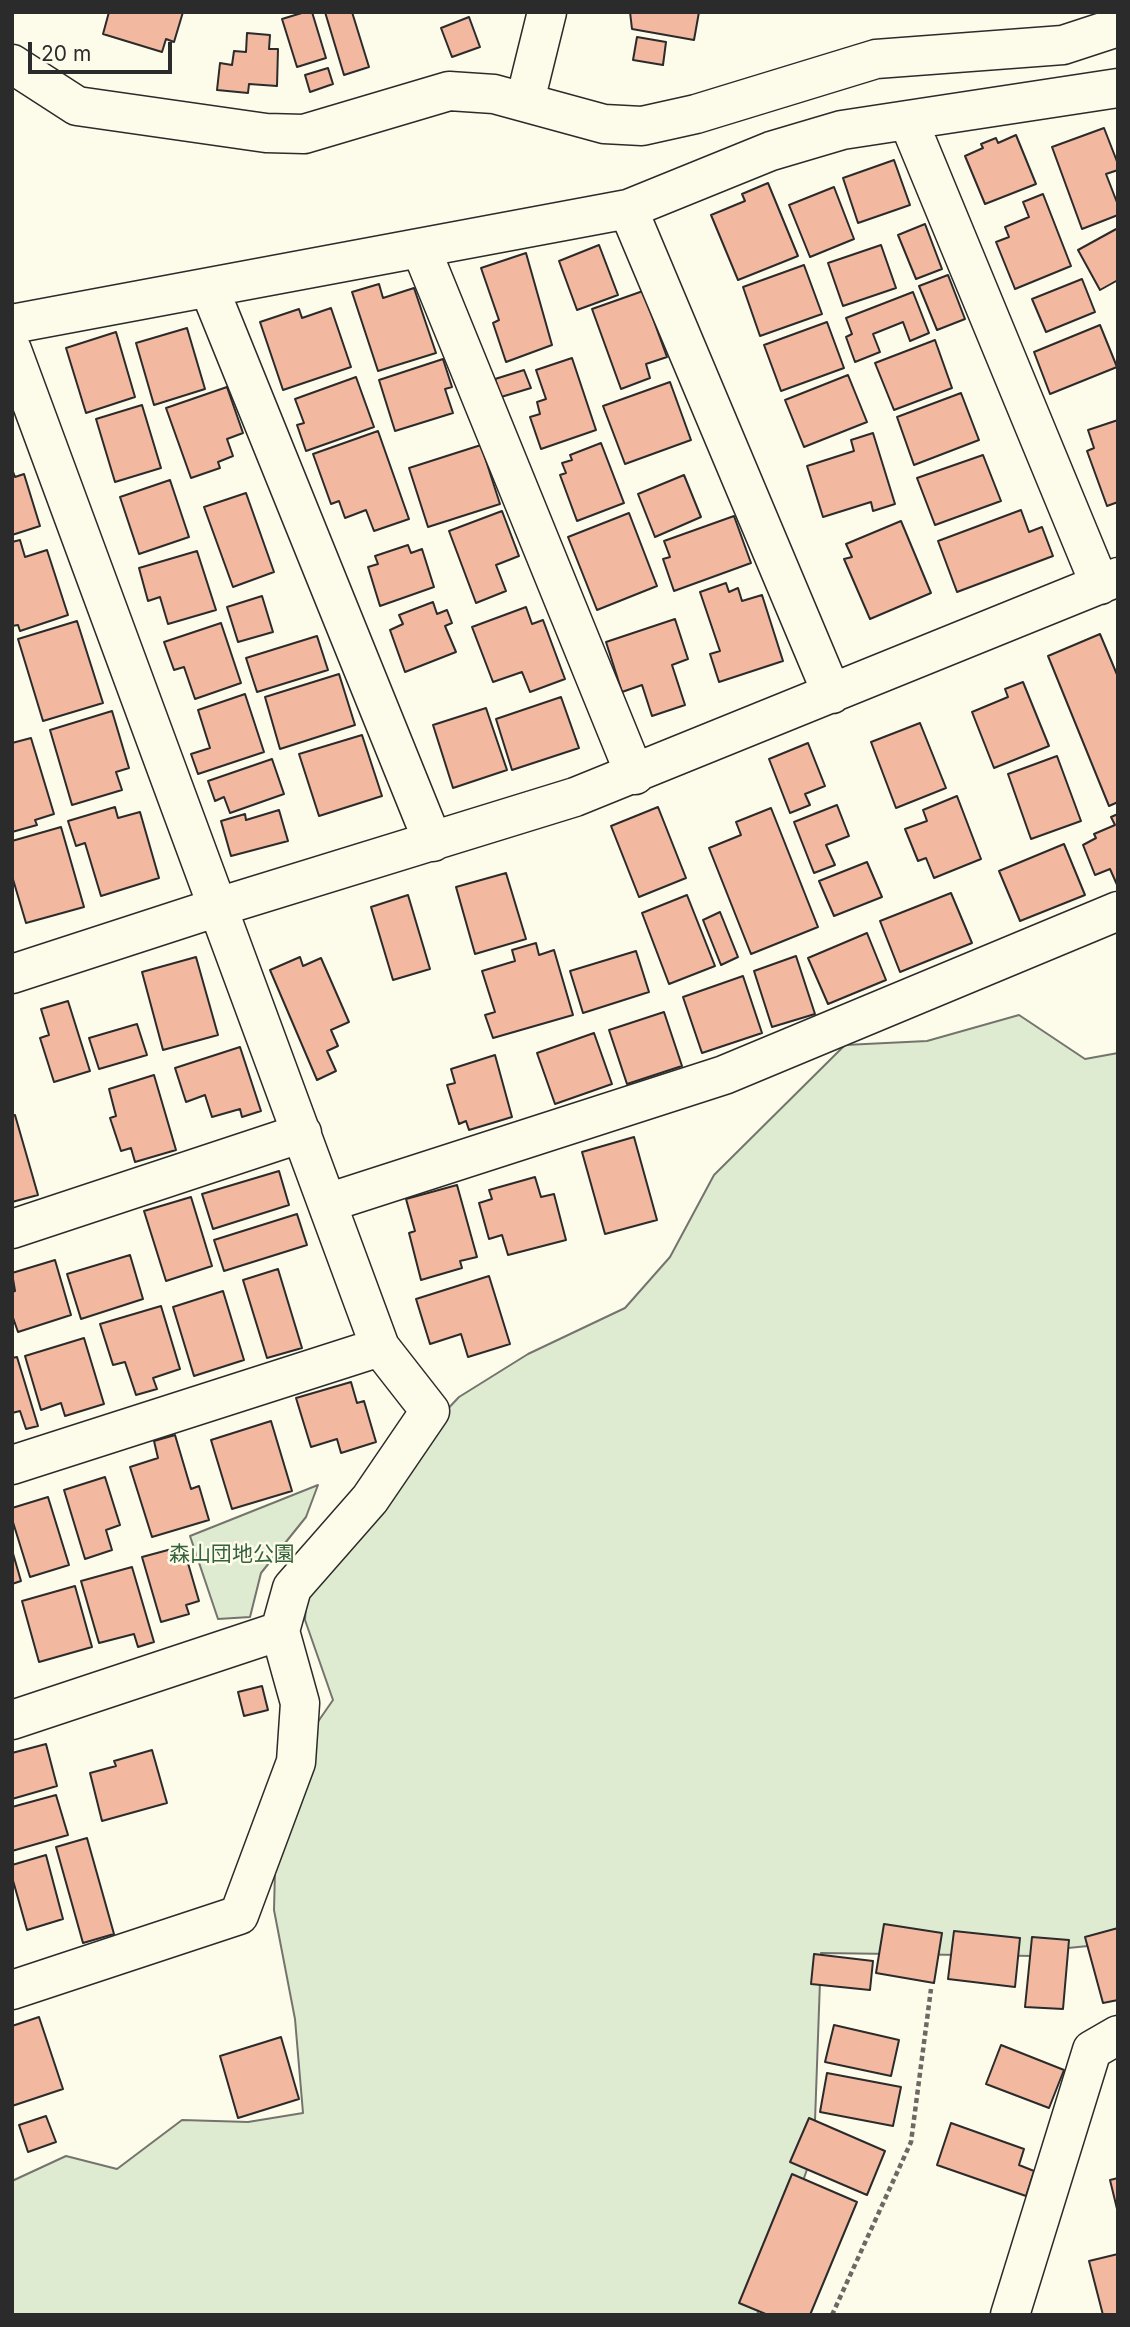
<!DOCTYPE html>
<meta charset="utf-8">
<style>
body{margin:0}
#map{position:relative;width:1130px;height:2327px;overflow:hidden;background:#fdfbea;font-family:Inter,sans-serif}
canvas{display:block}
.frame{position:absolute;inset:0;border:14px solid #2b2b2b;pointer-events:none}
.scale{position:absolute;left:28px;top:42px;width:144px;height:32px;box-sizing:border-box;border:4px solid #2b2b2b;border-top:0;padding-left:9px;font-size:21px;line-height:24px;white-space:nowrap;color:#2b2b2b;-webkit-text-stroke:5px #fdfbea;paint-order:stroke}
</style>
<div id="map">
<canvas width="1130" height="2327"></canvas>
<div class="frame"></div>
<div class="scale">20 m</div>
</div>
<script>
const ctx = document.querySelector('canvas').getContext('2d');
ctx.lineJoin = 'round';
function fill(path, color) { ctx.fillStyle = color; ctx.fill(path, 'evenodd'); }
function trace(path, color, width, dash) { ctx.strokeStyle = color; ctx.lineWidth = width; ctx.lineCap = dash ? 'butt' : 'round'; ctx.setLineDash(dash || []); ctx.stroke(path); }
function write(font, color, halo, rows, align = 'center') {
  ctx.font = font + ' Inter,"Noto Sans JP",sans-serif'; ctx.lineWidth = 5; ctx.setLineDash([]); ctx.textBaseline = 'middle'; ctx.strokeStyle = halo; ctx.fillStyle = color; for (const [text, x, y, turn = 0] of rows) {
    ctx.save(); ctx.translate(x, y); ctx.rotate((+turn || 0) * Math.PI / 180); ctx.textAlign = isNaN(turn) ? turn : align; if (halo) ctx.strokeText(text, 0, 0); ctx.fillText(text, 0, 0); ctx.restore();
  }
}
const green = new Path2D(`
 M1019,1015l66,44 33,-6v890l-50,5 -33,8 -214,-3 -7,196 -57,166h-745v-134l54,-25 51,13 65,-49 66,2 55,-9 -8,-94 -21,-109 2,-79 14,-69 43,-62 -28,-80 3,-46 100,-123 51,-54 69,-43 97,-46 45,-51 44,-82 131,-130 82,-4z
 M318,1485l-12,32 -45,56 -11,44 -32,2 -28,-83z`);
fill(green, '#deebd1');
trace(green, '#74746e', 2);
const building = new Path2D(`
 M109,12h74l-9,30 -8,-3 -4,13 -59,-18z
 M305,12h7l14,46 -29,9 -15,-48z
 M325,12h27l17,55 -25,8z
 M630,12h69l-5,28 -62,-11z
 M469,17l11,30 -28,10 -11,-29z
 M247,33l23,2 -1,14h9l-1,37 -28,-2 -1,9 -31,-3 3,-27 12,2 2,-14 12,1z
 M637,37l29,5 -3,23 -30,-5z
 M328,68l5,16 -23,8 -5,-17z
 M1104,128l14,36v6l-12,4 12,31v10l-36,14 -30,-82z
 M1016,135l20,49 -51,20 -20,-48 18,-8 -2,-4 15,-6 2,5z
 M894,160l16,45 -52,18 -15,-45z
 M768,183l30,73 -60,24 -27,-65 34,-14 -3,-7z
 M834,187l20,52 -44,18 -21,-52z
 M1043,194l28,72 -56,23 -19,-47 13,-5 -4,-10 24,-10 -6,-15z
 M925,224l17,45 -26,10 -18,-44z
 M1118,228v52l-18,10 -22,-40z
 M599,245l19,50 -41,15 -18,-49z
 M881,245l15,43 -53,18 -15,-43z
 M526,253l26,92 -46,17 -13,-39 6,-3 -18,-52z
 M804,265l18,49 -62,22 -17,-49z
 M948,275l17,44 -28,11 -18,-44z
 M1082,279l13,33 -49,20 -14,-33z
 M379,284l4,14 31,-10 22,65 -58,18 -26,-79z
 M643,291l24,66 -21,7 4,14 -29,11 -29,-80z
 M913,292l16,41 -19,8 -7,-19 -30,12 7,18 -25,10 -9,-25 6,-3 -6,-16z
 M331,308l20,59 -68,23 -23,-68 39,-13 3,9z
 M827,322l17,46 -63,23 -17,-46z
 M1100,325l17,42 -67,27 -16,-42z
 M187,328l18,61 -51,16 -18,-62z
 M116,332l19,65 -49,16 -20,-65z
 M935,340l17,48 -58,22 -19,-47z
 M572,358l24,72 -55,19 -11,-32 10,-3 -3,-12 9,-3 -10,-29z
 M443,359l9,28 -7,2 8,24 -58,18 -16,-51z
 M524,370l7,18 -30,9 -6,-18z
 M848,375l19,47 -63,25 -19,-47z
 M356,377l18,50 -68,24 -9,-26 7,-2 -9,-24z
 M670,382l21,58 -66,24 -22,-58z
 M227,387l16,46 -16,6 6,17 -15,6 2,6 -29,10 -25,-70z
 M961,393l18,47 -65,25 -17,-48z
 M142,405l19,63 -46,14 -19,-63z
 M1118,420v82l-11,4 -20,-55 7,-3 -6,-18z
 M378,431l31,88 -35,12 -8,-21 -21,8 -6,-17 -8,3 -18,-50z
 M873,433l22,71 -22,7 -2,-9 -48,15 -16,-51 47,-15 -3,-11z
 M601,443l23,60 -47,18 -17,-46 6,-2 -4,-10 10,-3 -2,-5z
 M481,445l19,59 -72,23 -19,-59z
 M983,455l18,46 -66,24 -18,-47z
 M12,469l3,8 9,-3 16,52 -28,9z
 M684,475l17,42 -46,20 -17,-43z
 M170,480l19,57 -50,17 -19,-57z
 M246,493l28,79 -41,15 -29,-80z
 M1021,510l8,22 13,-5 11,29 -96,36 -19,-51z
 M502,511l17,45 -23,9 10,26 -30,12 -27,-72z
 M629,513l28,73 -60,24 -29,-73z
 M734,516l17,47 -77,28 -11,-32 7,-2 -6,-16z
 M901,521l30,72 -61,26 -26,-60 8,-2 -6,-13z
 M20,540l5,17 22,-7 21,65 -48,16 -2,-6 -6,1v-84z
 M408,545l3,8 11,-4 12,38 -54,19 -12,-39 10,-3 -3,-8z
 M197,551l19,59 -48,14 -8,-27 -12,4 -9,-33z
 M726,583l3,9 9,-4 4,13 20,-6 21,66 -64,21 -9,-28 10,-3 -20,-59z
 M262,596l11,36 -35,10 -11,-35z
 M433,602l4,12 10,-4 5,13 -7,3 11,26 -51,20 -15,-42 13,-6 -4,-9z
 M526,607l6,17 11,-4 22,59 -35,13 -8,-20 -29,10 -21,-55z
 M675,619l13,40 -16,6 13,40 -33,11 -10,-31 -20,7 -16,-50z
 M77,621l26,82 -60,18 -25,-82z
 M221,623l20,60 -46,16 -11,-32 -10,3 -10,-28z
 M1100,634l18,43v125l-9,4 -61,-150z
 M317,636l11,34 -71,22 -11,-34z
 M339,674l16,51 -75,24 -15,-52z
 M1023,682l26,64 -55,22 -22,-56 36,-15 -3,-8z
 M245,694l19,58 -66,22 -7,-20 19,-6 -12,-38z
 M561,697l18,51 -67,22 -16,-51z
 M486,708l21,62 -54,18 -20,-63z
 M112,711l17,57 -13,4 6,18 -50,15 -22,-75z
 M920,723l26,65 -50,20 -25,-66z
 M362,735l20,61 -63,20 -20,-62z
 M31,738l23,76 -19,6 2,5 -25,7v-89z
 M808,743l17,43 -20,8 5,11 -20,8 -21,-54z
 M1057,756l24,65 -50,18 -23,-65z
 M272,759l12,35 -54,19 -6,-16 -9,4 -7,-20z
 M957,796l24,63 -47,19 -8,-20 -8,3 -13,-32 22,-8 -4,-11z
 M837,805l12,31 -23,9 9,20 -21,8 -20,-51z
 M115,807l3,11 22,-6 19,66 -58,18 -16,-53 -9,3 -8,-25z
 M658,807l28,71 -47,19 -28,-71z
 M771,808l47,119 -67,27 -42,-106 32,-13 -5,-13z
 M279,810l9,31 -57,15 -10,-35 24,-7 1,6z
 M1118,814v73l-8,-18 -15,6 -12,-30 13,-7 -2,-4 21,-9 -4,-8z
 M61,827l23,80 -58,16 -14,-47v-35z
 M1064,844l21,51 -65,26 -21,-50z
 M867,862l15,35 -48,19 -15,-35z
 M506,873l20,66 -51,15 -19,-67z
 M951,893l21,50 -72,29 -20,-51z
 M408,895l22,74 -37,11 -22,-73z
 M687,895l28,71 -46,18 -27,-71z
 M720,912l18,45 -17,8 -18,-45z
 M867,933l19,47 -58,24 -20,-46z
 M536,943l3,12 15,-5 19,65 -80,23 -8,-23 10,-3 -13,-41 33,-10 -3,-11z
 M636,951l13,41 -66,21 -13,-42z
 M796,956l19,58 -43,13 -18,-56z
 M196,957l22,78 -55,15 -21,-78z
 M300,957l3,9 18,-8 28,64 -18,8 7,16 -11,5 9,20 -19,9 -47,-110z
 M743,976l19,57 -60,20 -19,-56z
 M68,1001l22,70 -36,11 -14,-44 9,-3 -8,-26z
 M664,1012l18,54 -55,18 -18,-54z
 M137,1024l10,31 -48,14 -10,-31z
 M594,1033l18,51 -57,20 -18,-51z
 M240,1047l21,64 -19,6 -2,-8 -28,8 -7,-22 -19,7 -11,-34z
 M495,1055l17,62 -43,13 -3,-9 -7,3 -12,-39 8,-2 -4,-14z
 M154,1075l22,75 -41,12 -4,-14 -10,3 -11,-33 6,-2 -7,-27z
 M15,1115l23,80 -26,7v-86z
 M634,1137l23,83 -52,14 -23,-82z
 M279,1171l10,34 -76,24 -11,-35z
 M535,1177l6,20 13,-3 12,46 -58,15 -6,-20 -13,4 -10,-36 13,-4 -3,-9z
 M457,1185l20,72 -17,4 2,7 -41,12 -12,-47 6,-2 -9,-32z
 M191,1197l21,69 -46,15 -22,-70z
 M297,1214l10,31 -83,26 -10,-31z
 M130,1255l13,44 -62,20 -14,-45z
 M55,1260l16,55 -53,17 -6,-17v-23l3,-1 -3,-18z
 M278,1269l24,79 -35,10 -24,-78z
 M489,1276l21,68 -42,13 -7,-23 -31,10 -14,-45z
 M223,1291l21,69 -50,16 -21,-69z
 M161,1306l19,63 -27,9 4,11 -21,6 -11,-33 -12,3 -13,-41z
 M84,1338l20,66 -39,12 -4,-13 -20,7 -16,-54z
 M17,1357l21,69 -12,3 -6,-18 -8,2v-55z
 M351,1382l6,21 7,-2 12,41 -35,11 -4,-14 -26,8 -15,-49z
 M271,1421l21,70 -60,18 -21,-69z
 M175,1435l16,54 8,-3 10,34 -57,17 -22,-70 28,-9 -4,-17z
 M105,1477l15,48 -14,5 6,20 -27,9 -21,-69z
 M48,1497l21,68 -39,12 -18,-58v-11z
 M183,1546l16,55 -13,4 3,9 -28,8 -19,-65z
 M12,1550l9,31 -9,3z
 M132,1567l22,75 -16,5 -4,-13 -35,9 -18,-62z
 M75,1586l17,61 -53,15 -17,-61z
 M262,1686l6,24 -24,6 -6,-24z
 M46,1744l11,42 -45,13v-46z
 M152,1750l15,53 -65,18 -12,-48 26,-7 -2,-5z
 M56,1795l12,40 -56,16v-44z
 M87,1838l27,96 -31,9 -27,-96z
 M46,1855l17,64 -36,11 -15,-53v-12z
 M884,1924l58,9 -8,50 -58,-10z
 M1118,1928v72l-15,3 -18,-66z
 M954,1931l66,7 -5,49 -67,-8z
 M1032,1937l37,3 -6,69 -38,-2z
 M814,1954l59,7 -3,29 -59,-6z
 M39,2017l24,72 -51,17v-80z
 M834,2025l65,15 -8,36 -66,-14z
 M281,2037l18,62 -61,19 -18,-62z
 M1001,2045l63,25 -15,38 -63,-24z
 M827,2073l74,14 -8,39 -73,-14z
 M46,2116l10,26 -28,10 -9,-27z
 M809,2118l76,33 -18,44 -77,-33z
 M951,2123l73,26 -5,16 15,6 -8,25 -89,-31z
 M792,2174l65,28 -47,113h-42l-29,-12z
 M1118,2178v35l-8,-33z
 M1118,2254v61h-15l-14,-54z`);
fill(building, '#f2b8a0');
trace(building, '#2b2b2b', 2);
const minor = new Path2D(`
 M12,64l65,42 189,27 38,1 145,-43 45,3 110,30 38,2 54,-12 180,-55 187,-14 55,-18
 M525,101l22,-89
 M908,120l192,465
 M628,209l204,485
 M421,249l214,526
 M209,288l224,554
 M12,324l616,-115 143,-58 71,-21 276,-42
 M12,350l368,997 50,64 -60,88 -78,89 -12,43
 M12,974l206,-67 357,-110 543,-220
 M327,1203l397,-128 394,-164
 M12,1229l290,-96
 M12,1465l368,-118
 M12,1720l268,-89 20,72 -4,59 -57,153 -227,75
 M1010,2315l82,-265 26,-15`);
trace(minor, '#2b2b2b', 41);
trace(new Path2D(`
 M832,2315l79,-173 20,-153`), '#6a6964', 4.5, [5, 3.5]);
trace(minor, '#fdfbea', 38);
write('21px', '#34623c', '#fdfbea', [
 ["森山団地公園",232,1555]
]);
</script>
